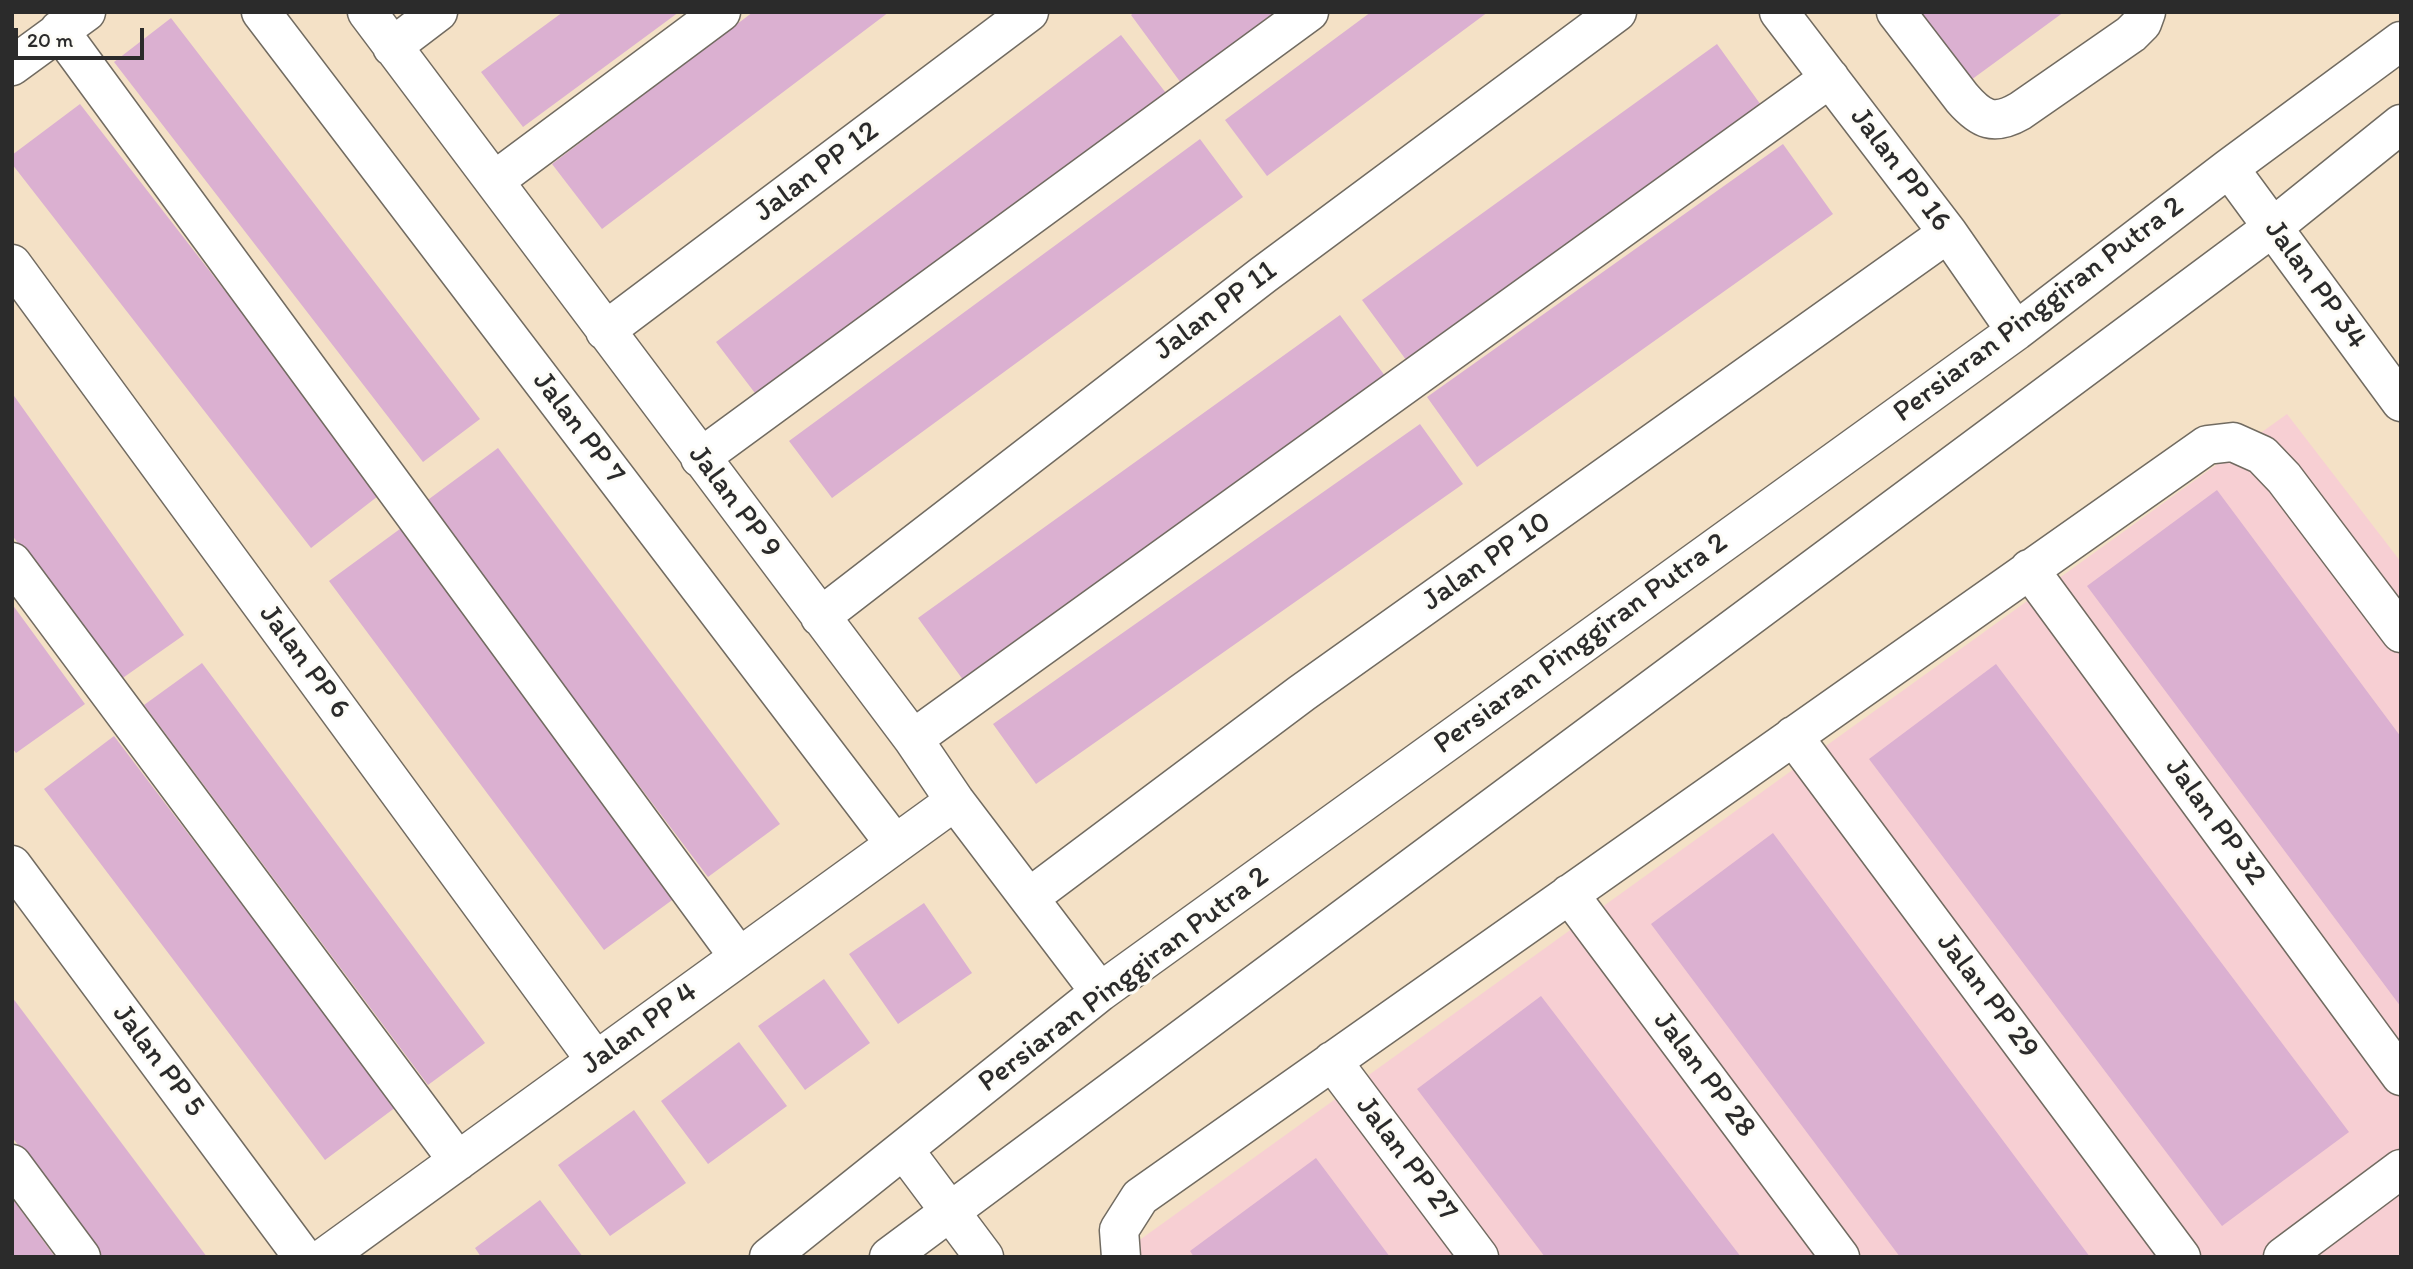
<!DOCTYPE html>
<style>
body{margin:0}
#map{position:relative;width:2413px;height:1269px;overflow:hidden;background:#f4e1c6;font-family:Itim,sans-serif}
canvas{display:block}
.frame{position:absolute;inset:0;border:14px solid #2b2b2b;pointer-events:none}
.scale{position:absolute;left:14px;top:28px;width:130px;height:32px;box-sizing:border-box;border:4px solid #2b2b2b;border-top:0;padding-left:9px;font-size:21px;line-height:24px;white-space:nowrap;color:#2b2b2b;-webkit-text-stroke:5px #fdfcf7;paint-order:stroke}
</style>
<div id="map">
<canvas width="2413" height="1269"></canvas>
<div class="frame"></div>
<div class="scale">20 m</div>
</div>
<script>
const ctx = document.querySelector('canvas').getContext('2d');
ctx.lineJoin = 'round';
function fill(path, color) { ctx.fillStyle = color; ctx.fill(path, 'evenodd'); }
function trace(path, color, width, dash) { ctx.strokeStyle = color; ctx.lineWidth = width; ctx.lineCap = dash ? 'butt' : 'round'; ctx.setLineDash(dash || []); ctx.stroke(path); }
function write(font, color, halo, rows, align = 'center') {
  ctx.font = font + ' Itim,sans-serif'; ctx.lineWidth = 6; ctx.setLineDash([]); ctx.textBaseline = 'middle'; ctx.strokeStyle = halo; ctx.fillStyle = color; for (const [text, x, y, turn = 0] of rows) {
    ctx.save(); ctx.translate(x, y); ctx.rotate((+turn || 0) * Math.PI / 180); ctx.textAlign = isNaN(turn) ? turn : align; if (halo) ctx.strokeText(text, 0, 0); ctx.fillText(text, 0, 0); ctx.restore();
  }
}
fill(new Path2D(`
 M2287,414l114,148v695h-1285z`), '#f7cfd3');
fill(new Path2D(`
 M563,12h116l-156,115 -42,-55z
 M753,12h136l-287,217 -50,-65z
 M1135,12h144l-98,71 -50,-68z
 M1371,12h117l-221,164 -42,-56z
 M1921,12h143l-93,68z
 M171,18l309,401 -57,43 -309,-400z
 M1121,35l45,58 -405,308 -45,-59z
 M1717,44l49,68 -354,256 -50,-68z
 M80,104l302,389 -71,55 -299,-384v-9z
 M1200,139l43,58 -411,301 -43,-57z
 M1783,144l50,70 -356,253 -50,-70z
 M1340,315l51,69 -422,304 -51,-70z
 M12,393l172,242 -67,47 -105,-147z
 M1420,424l43,60 -427,300 -43,-60z
 M498,448l282,376 -72,53 -283,-375z
 M2217,490l184,247v270l-314,-421z
 M404,526l275,369 -75,55 -275,-369z
 M12,604l73,100 -69,49 -4,-5z
 M202,663l283,380 -57,42 -284,-380z
 M1996,664l353,468 -127,94 -353,-467z
 M114,736l282,371 -71,53 -281,-371z
 M1773,833l317,424h-190l-249,-333z
 M924,903l48,70 -74,51 -49,-70z
 M824,979l46,64 -65,47 -47,-64z
 M1541,996l200,261h-196l-128,-168z
 M12,997l195,260h-105l-90,-120z
 M739,1042l48,64 -79,58 -47,-63z
 M634,1110l52,73 -76,53 -52,-71z
 M1316,1158l74,99h-196l-4,-6z
 M12,1198l30,41 13,18h-43z
 M540,1200l43,57h-102l-6,-9z`), '#dbb0d1');
const minor = new Path2D(`
 M261,12l634,832
 M367,12l546,727 42,62 145,191
 M1779,12l169,221 68,98
 M1896,12l66,86c19,22 32,28 58,13l111,-77 11,-11 4,-11
 M59,30l680,927
 M392,47l46,-35
 M12,66l74,-54
 M2229,168l172,234
 M494,181l227,-169
 M12,264l584,797
 M605,331l424,-319
 M700,458l609,-446
 M12,562l446,599
 M2029,569l372,507
 M820,617l443,-342 354,-263
 M1793,736l388,521
 M913,739l917,-661
 M12,865l291,392
 M1569,894l271,363
 M1030,897l272,-204 646,-460
 M1332,1061l147,196
 M904,1150l80,107
 M12,1164l69,93
 M325,1257l630,-456
 M769,1257l331,-265 916,-661 213,-163 172,-127
 M889,1257l1384,-1030 128,-103
 M1121,1257l-2,-27 21,-33 1067,-752 26,-3 29,13 22,23 117,155
 M2283,1257l118,-88`);
trace(minor, '#716b61', 41);
trace(minor, '#fff', 38);
write('30px', '#2b2b2b', '#fdfcf7', [
 ["Jalan PP 16",1900,170,53],
 ["Jalan PP 12",817,172,-37],
 ["Jalan PP 34",2315,285,54],
 ["Persiaran Pinggiran Putra 2",2039,310,-37],
 ["Jalan PP 11",1216,311,-37],
 ["Jalan PP 7",578,428,53],
 ["Jalan PP 9",734,502,53],
 ["Jalan PP 10",1487,562,-35],
 ["Persiaran Pinggiran Putra 2",1581,644,-36],
 ["Jalan PP 6",304,662,54],
 ["Jalan PP 32",2215,822,54],
 ["Persiaran Pinggiran Putra 2",1124,980,-37],
 ["Jalan PP 29",1987,996,53],
 ["Jalan PP 4",640,1029,-36],
 ["Jalan PP 5",158,1061,53],
 ["Jalan PP 28",1704,1075,53],
 ["Jalan PP 27",1406,1159,53]
]);
</script>
